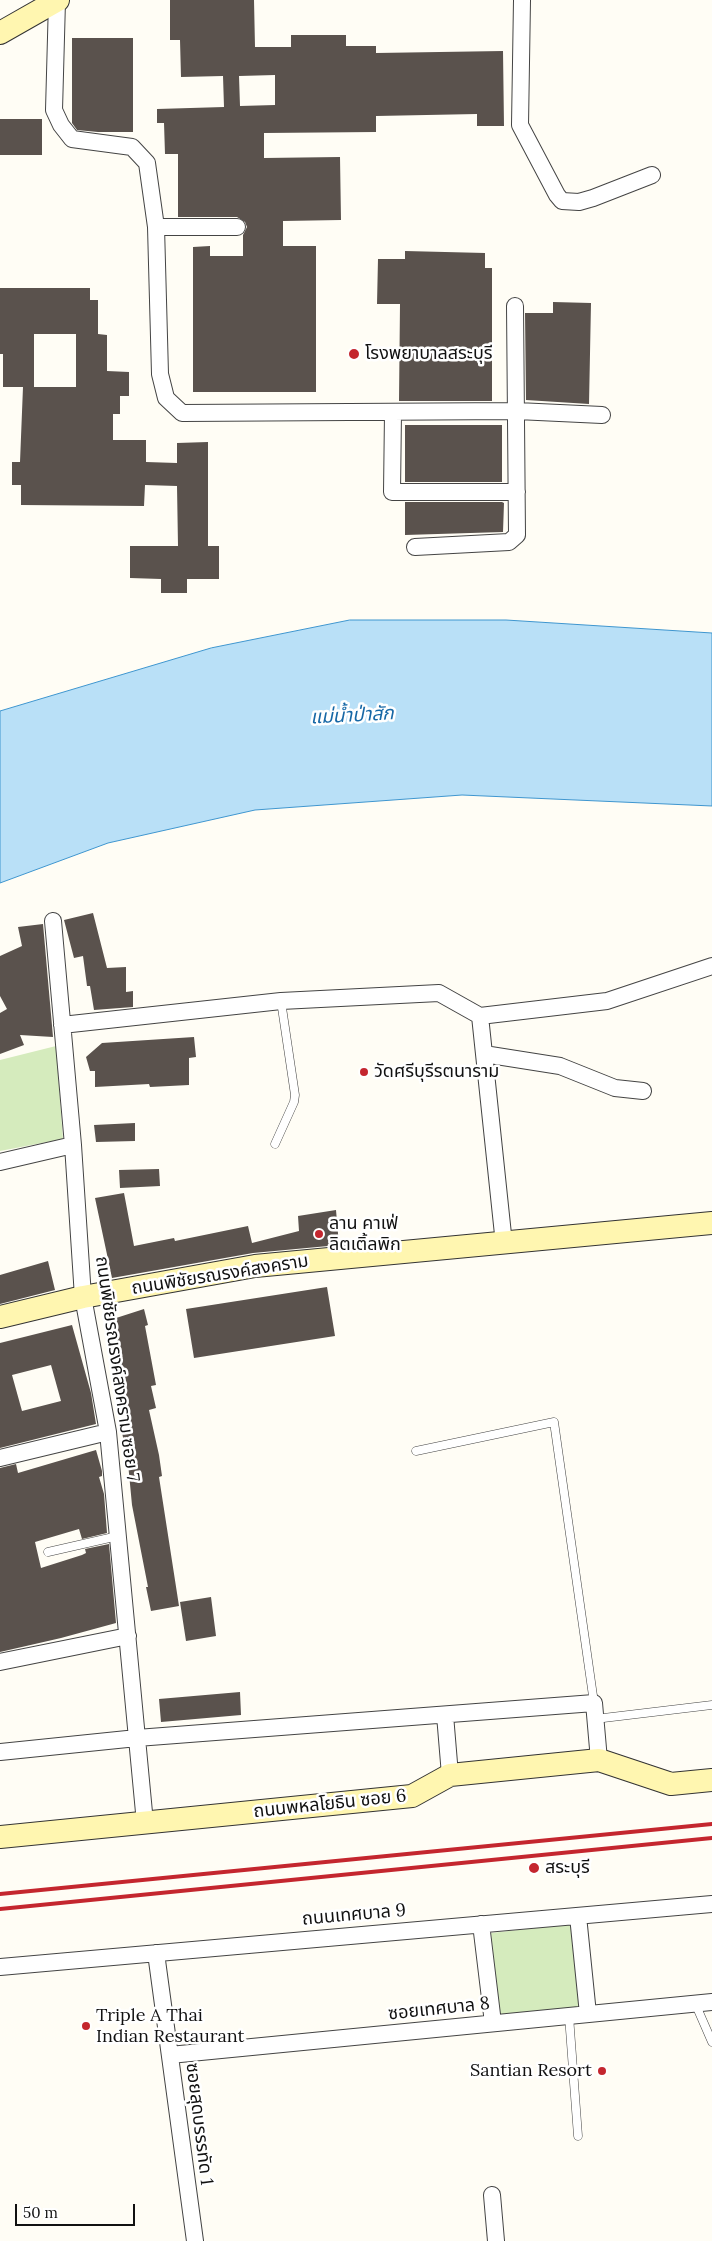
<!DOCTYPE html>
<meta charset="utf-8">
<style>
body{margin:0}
#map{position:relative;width:712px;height:2241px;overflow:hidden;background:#fffdf5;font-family:Lora,serif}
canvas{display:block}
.scale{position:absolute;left:15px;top:2204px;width:120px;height:22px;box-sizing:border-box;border:2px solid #111;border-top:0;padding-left:6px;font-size:15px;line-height:18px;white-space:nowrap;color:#111;-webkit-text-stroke:4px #fff;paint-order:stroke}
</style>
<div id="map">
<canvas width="712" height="2241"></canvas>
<div class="scale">50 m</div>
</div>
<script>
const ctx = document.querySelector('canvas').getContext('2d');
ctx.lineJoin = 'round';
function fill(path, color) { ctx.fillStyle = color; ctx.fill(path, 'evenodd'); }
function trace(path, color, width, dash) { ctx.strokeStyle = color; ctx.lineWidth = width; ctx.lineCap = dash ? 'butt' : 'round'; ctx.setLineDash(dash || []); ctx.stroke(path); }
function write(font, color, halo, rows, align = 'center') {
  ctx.font = font + ' Lora,"Noto Sans Thai",serif'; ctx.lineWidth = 5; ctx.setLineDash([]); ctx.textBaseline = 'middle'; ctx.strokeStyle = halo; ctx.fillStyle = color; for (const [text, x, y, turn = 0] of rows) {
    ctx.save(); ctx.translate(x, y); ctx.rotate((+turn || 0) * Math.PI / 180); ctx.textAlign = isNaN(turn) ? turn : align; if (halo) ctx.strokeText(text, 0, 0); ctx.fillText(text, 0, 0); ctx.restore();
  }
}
fill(new Path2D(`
 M56,1046l7,93 -63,12v-91z
 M572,1924l10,85 -82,9 -9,-85z`), '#d5ebbd');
const water = new Path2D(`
 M350,620h156l206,13v173l-250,-11 -207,15 -147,33 -108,40v-172l211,-63z`);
fill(water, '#b9e0f7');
trace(water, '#3f96cf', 1);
fill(new Path2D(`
 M170,0h84l1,47h36v-12h55v11h30v7l127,-2 1,75h-27v-12l-101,2v16l-112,1v25l76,-1 1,63 -58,1v25h33v146h-123v-145l17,-1v10h33v-21l4,-8 -2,-5 -8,-5h-59v-63h-13l-1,-31h-7v-14l67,-2 -1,-31 -42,1 -1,-37h-10zM275,75v30l-35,1 -1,-30z
 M72,38h61v94h-35l-21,-2 -5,-7z
 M0,119h42v36h-42z
 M405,251l80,2v15h7v133h-93l1,-97h-23l1,-45h27z
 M0,288h90v12h8v34l9,1v36l22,1v24h-9v18h-7v26h33v22l31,1v-20l31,-1v104h11v33h-32v14h-26v-14l-31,-1v-32h48l-1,-60 -32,-1 -1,21 -123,-1v-20h-9v-23h8l3,-75h-20v-33h-3zM34,334h42v53h-42z
 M553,302l38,1 -2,101 -63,-4 -1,-87h28z
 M405,425h97v57h-97z
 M405,502h97l2,1 -1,29 -98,3z
 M93,913l14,55 19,-1v25l7,-1v16l-39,3 -4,-24h-3l-4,-30 -9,2 -10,-38z
 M43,924l10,113 -33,-2 4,10 -24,9v-41l7,-4 -7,-13v-40l22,-10 -4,-19z
 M194,1037l2,20 -7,1v27l-39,2 -1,-3 -54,3v-16h-5l-4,-14 16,-14z
 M135,1123v18l-39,1 -2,-17z
 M159,1169l1,17 -40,2 -1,-18z
 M124,1193l10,53 40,-8 1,3 73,-15 4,17 47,-12 -1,-15 38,-6 3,35 -86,8 -141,25 -17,-80z
 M48,1261l7,29 -55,14v-29z
 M327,1287l8,49 -141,22 -8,-49z
 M144,1309l4,16 -3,1 11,59 -5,1 5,22 -7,2 10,45 3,21 -3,1 20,129 -28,5 -5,-24h2l-16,-82 -4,-42 -8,-41 6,-2 -5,-21 5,-2 -11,-60h3l-5,-18z
 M72,1325l19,68 5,31 -96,24v-105zM51,1365l10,36 -39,10 -10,-36z
 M96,1450l6,21v5l-3,1 5,17 3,39 -25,6 -3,-10 -44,13 6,26 41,-13 4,-2 -1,-4 24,-5 7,79 -55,15 -61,14v-184l16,-4 2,9z
 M211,1597l5,39 -30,5 -6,-39z
 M240,1692l1,23 -80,7 -2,-23z`), '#5a524d');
const lane = new Path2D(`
 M275,1144l19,-42 1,-7 -14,-94
 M416,1451l138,-29 40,281
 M48,1552l70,-16
 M595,1719l117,-14
 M695,2003l17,39
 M569,2016l9,120`);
const street = new Path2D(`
 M522,0l-2,125 37,70 5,6 17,1 14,-4 59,-23
 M57,1l-3,109 7,15 11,14 60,8 15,16 9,64 4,147 6,24 16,15 335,-2 85,4
 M156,227h81
 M393,413l-1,79h125
 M415,547l94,-5 8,-7 -2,-229
 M53,921l20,224 10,152 25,135 37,391
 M480,1016l127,-15 105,-35
 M62,1025l219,-24 158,-8 41,23 24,228
 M484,1054l76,12 55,22 28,3
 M0,1162l73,-17
 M0,1458l108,-26
 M0,1662l128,-26
 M445,1715l5,60
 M0,1752l137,-14 457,-35 5,57
 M578,1916l10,98
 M481,1924l12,99
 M156,1953l39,288
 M0,1967l712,-63
 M170,2055l542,-53
 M492,2195l4,46`);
const secondary = new Path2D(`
 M0,33l58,-33
 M0,1317l83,-20 172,-31 457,-43
 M0,1837l412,-41 38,-21 149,-15 72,24 41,-4`);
trace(lane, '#444', 9);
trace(street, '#444', 18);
trace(secondary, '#333', 24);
trace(lane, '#fff', 8);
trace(street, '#fff', 16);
trace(secondary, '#fff6b0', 22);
trace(new Path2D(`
 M0,1894l712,-70
 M0,1909l712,-71`), '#c4262e', 4);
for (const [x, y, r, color] of [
 [354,354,6,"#c4262e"],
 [364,1072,5,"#c4262e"],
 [319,1234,5,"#c4262e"],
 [534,1868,6,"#c4262e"],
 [86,2026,5,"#c4262e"],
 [602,2071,5,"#c4262e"]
]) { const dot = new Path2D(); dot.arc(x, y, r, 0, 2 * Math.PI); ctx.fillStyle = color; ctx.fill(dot); trace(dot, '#fff', 2); }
write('18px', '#111', '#fff', [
 ["โรงพยาบาลสระบุรี",365,354],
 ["วัดศรีบุรีรตนาราม",374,1072],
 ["ลาน คาเฟ่",329,1224],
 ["ลิตเติ้ลพิก",329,1245],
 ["สระบุรี",545,1868],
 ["Triple A Thai",96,2016],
 ["Indian Restaurant",96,2037],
 ["Santian Resort",592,2071,"right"]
], 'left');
write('18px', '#111', '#fff', [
 ["ถนนพิชัยรณรงค์สงคราม",220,1275,-9],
 ["ถนนพิชัยรณรงค์สงคราม ซอย 7",117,1369,82],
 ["ถนนพหลโยธิน ซอย 6",330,1804,-6],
 ["ถนนเทศบาล 9",354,1915,-5],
 ["ซอยเทศบาล 8",439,2009,-6],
 ["ซอยสุดบรรรทัด 1",199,2124,83]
]);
write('italic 19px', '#1768a6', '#fff', [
 ["แม่น้ำป่าสัก",352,716,-3]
]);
</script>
